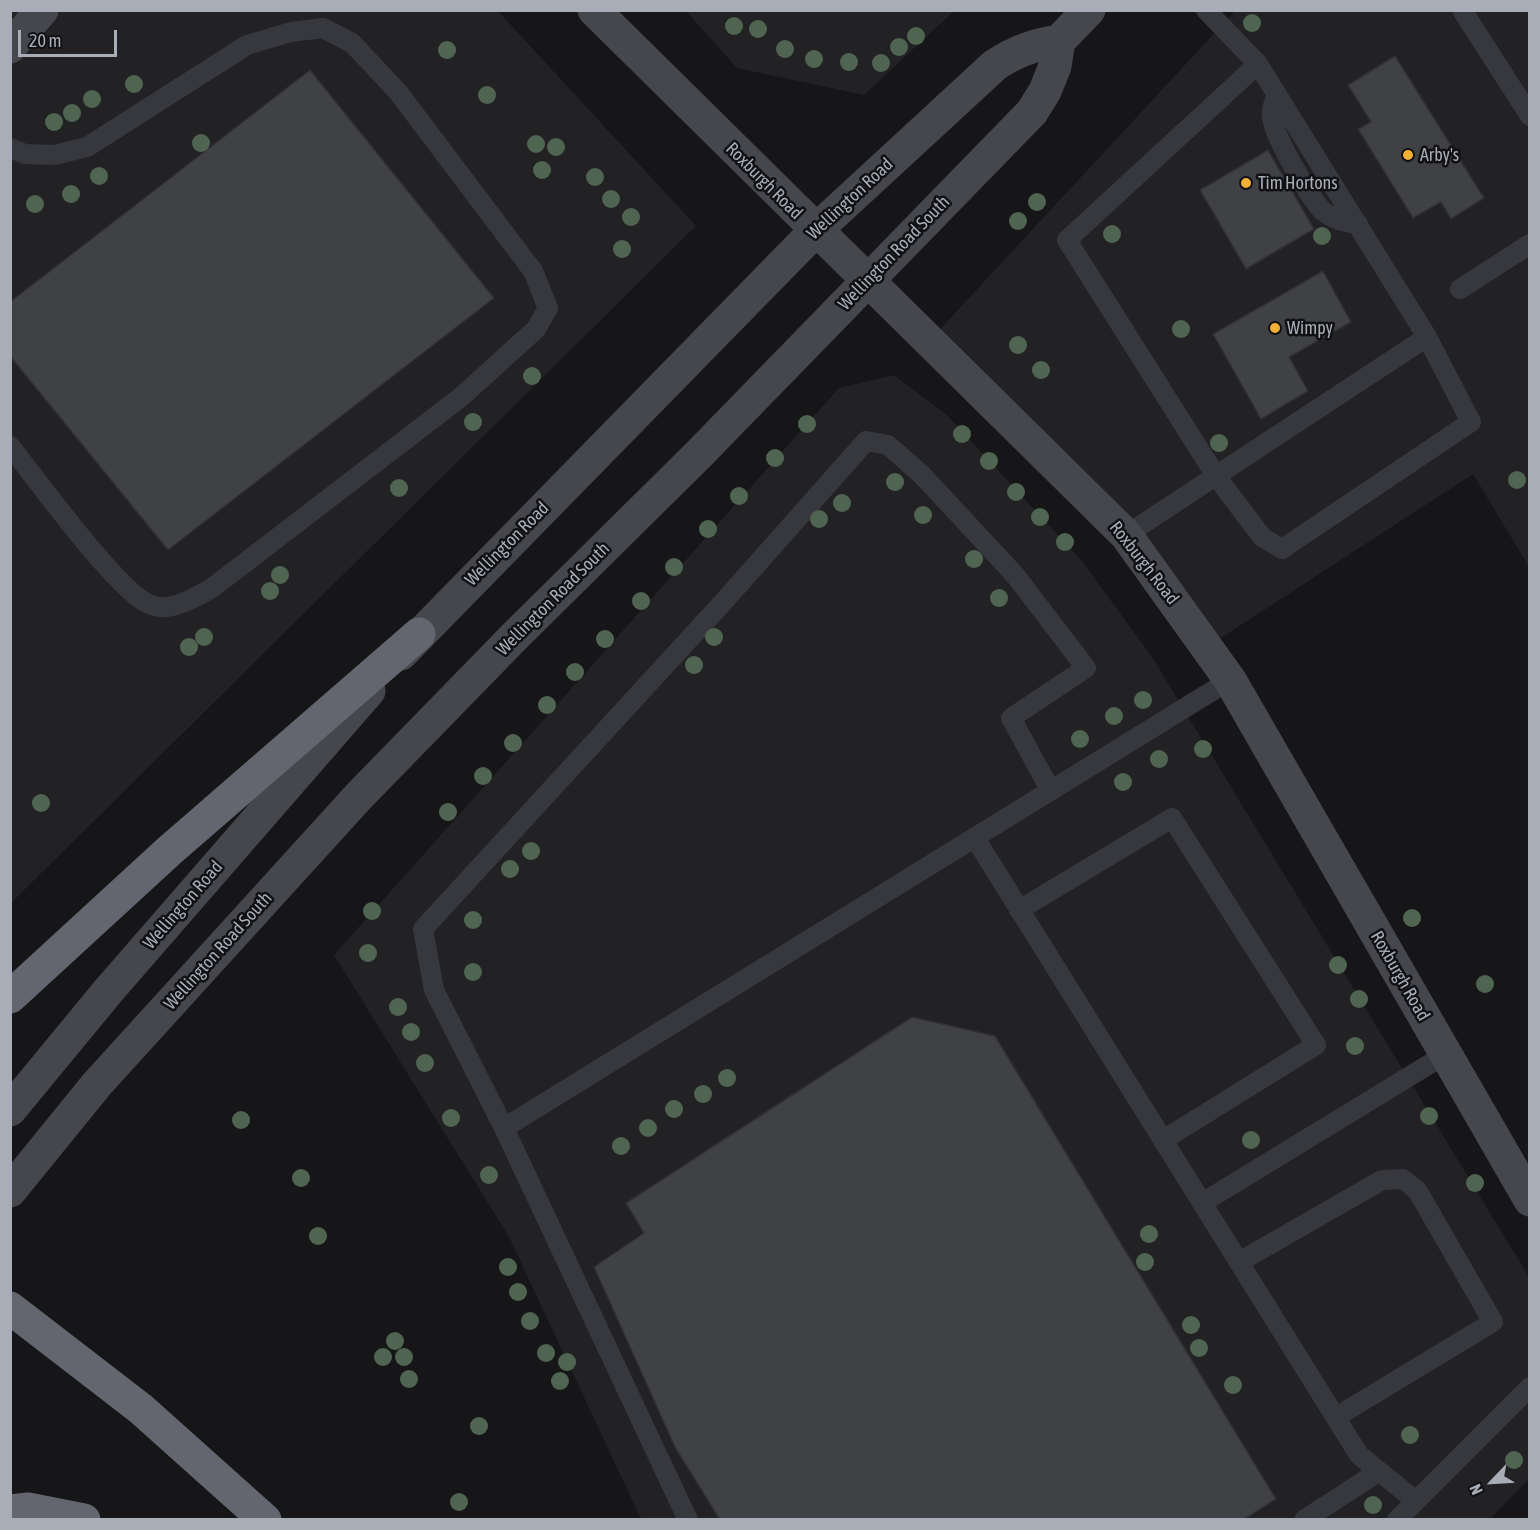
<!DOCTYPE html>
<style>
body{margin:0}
#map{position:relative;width:1540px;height:1530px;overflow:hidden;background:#161618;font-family:"Asap Condensed",sans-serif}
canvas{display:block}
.frame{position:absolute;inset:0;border:12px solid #a8adb8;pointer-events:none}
.north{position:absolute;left:1462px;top:1452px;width:60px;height:60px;-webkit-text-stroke:4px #111113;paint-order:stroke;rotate:245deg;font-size:16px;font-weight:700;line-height:24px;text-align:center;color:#a8adb8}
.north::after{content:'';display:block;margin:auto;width:21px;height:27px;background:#a8adb8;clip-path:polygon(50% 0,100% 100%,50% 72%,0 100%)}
.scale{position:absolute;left:18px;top:30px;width:99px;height:27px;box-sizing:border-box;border:3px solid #a8adb8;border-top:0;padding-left:8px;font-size:18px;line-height:21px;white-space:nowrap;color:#a8adb8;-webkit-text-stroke:4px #111113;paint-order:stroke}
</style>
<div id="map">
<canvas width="1540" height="1530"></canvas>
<div class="frame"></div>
<div class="north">N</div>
<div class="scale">20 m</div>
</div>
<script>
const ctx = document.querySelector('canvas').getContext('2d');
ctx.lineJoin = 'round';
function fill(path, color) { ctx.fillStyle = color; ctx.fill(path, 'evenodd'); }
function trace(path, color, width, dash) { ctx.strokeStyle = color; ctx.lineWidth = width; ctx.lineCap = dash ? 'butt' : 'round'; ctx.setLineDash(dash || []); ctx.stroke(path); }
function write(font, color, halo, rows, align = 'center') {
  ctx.font = font + ' "Asap Condensed",sans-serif'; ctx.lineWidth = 5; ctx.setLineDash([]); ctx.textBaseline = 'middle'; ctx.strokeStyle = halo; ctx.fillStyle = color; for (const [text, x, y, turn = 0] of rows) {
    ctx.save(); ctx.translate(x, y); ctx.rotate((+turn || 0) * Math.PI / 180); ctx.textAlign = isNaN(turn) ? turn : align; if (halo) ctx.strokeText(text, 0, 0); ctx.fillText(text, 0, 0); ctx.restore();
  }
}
fill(new Path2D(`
 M11,11h487l198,215 -685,677z
 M686,11h268l-90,84 -127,-27z
 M1235,11h294v556l-56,-93 -266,173 -278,-306z
 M894,375l53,40 135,146 70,96 377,620v202l-40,41 -848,-1 -132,-282 -175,-282 505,-567z`), '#222225');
const building = new Path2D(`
 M1395,56l89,142 -33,21 -10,-17 -28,16 -55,-89 13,-7 -23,-37z
 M310,70l184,228 -326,252 -158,-194v-54z
 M1268,150l46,79 -68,40 -46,-79z
 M1323,271l28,51 -62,35 19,34 -47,28 -48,-85z
 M912,1017l83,19 281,463 -33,21h-523l-45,-73 -81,-180 50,-34 -18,-30z`);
fill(building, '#404145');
trace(building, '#303034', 1.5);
trace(new Path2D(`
 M1206,10l52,54 -191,176 149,236 46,61 20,12 189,-127 -44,-85 -169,-273
 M1462,10l68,106
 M1277,95c-4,9 -7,17 -4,27 4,18 37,77 50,89 11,9 22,11 35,13
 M10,148l15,6 29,1 33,-8 160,-102 44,-13 32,-4 29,15 46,49 135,179 15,37 -12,21 -75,68 -249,191c-17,9 -41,25 -61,17 -32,-11 -115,-127 -141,-159
 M1460,289l70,-45
 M1126,535l301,-198
 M975,838l384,617 57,46
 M1019,910l153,-92 144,227 -153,95
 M504,1128l-70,-138 -11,-61 303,-330 140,-158 22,4 34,30 93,100 71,93 -75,50 40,73
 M1202,1203l244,-149
 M1239,1262l143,-82 21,-1 14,11 76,132 -157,95
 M688,1520l-184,-392 726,-448
 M1304,1520l74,-48
 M1397,1520l133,-133`), '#37383d', 20);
trace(new Path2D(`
 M594,10l532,525 104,145 300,520
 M10,47l32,-37
 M401,654l414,-423 180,-166c21,-14 40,-21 64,-24
 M10,1110l99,-120 260,-299
 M10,1191l87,-107 262,-288 155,-159 185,-183 333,-342 13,-21 10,-25 4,-25 30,-31`), '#45474d', 33);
trace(new Path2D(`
 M10,997l159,-146 250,-217
 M10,1308l131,101 124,111
 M10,1511l18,-2 56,11`), '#63666e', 33);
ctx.fillStyle = '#506452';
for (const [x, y] of [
 [1252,23],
 [734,26],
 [758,29],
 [916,36],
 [899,47],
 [785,49],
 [447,50],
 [814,59],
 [849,62],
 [881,63],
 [134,84],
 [487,95],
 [92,99],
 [72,113],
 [54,122],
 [201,143],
 [536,144],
 [556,147],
 [542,170],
 [99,176],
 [595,177],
 [71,194],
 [611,199],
 [1037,202],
 [35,204],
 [631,217],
 [1018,221],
 [1112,234],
 [1322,236],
 [622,249],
 [1181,329],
 [1018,345],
 [1041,370],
 [532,376],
 [473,422],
 [807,424],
 [962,434],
 [1219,443],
 [775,458],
 [989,461],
 [1517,480],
 [895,482],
 [399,488],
 [1016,492],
 [739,496],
 [842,503],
 [923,515],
 [1040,517],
 [819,519],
 [708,529],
 [1065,542],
 [974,559],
 [674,567],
 [280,575],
 [270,591],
 [999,598],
 [641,601],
 [204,637],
 [714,637],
 [605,639],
 [189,647],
 [694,665],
 [575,672],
 [1143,700],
 [547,705],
 [1114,716],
 [1080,739],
 [513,743],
 [1203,749],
 [1159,759],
 [483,776],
 [1123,782],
 [41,803],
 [448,812],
 [531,851],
 [510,869],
 [372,911],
 [1412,918],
 [473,920],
 [368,953],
 [1338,965],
 [473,972],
 [1485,984],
 [1359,999],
 [398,1007],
 [411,1032],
 [1355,1046],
 [425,1063],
 [727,1078],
 [703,1094],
 [674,1109],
 [1429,1116],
 [451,1118],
 [241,1120],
 [648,1128],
 [1251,1140],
 [621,1146],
 [489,1175],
 [301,1178],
 [1475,1183],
 [1149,1234],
 [318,1236],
 [1145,1262],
 [508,1267],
 [518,1292],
 [530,1321],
 [1191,1325],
 [395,1341],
 [1199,1348],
 [546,1353],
 [383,1357],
 [404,1357],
 [567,1362],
 [409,1379],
 [560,1381],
 [1233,1385],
 [479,1426],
 [1410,1435],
 [1514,1460],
 [459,1502],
 [1373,1505]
]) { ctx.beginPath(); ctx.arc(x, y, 9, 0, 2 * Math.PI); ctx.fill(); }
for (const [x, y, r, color] of [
 [1408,155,6,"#f2b134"],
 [1246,183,6,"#f2b134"],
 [1275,328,6,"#f2b134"]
]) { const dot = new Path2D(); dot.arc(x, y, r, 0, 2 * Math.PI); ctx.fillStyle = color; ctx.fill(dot); trace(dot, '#111113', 2); }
write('18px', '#a8adb8', '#111113', [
 ["Arby's",1420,155],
 ["Tim Hortons",1258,183],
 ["Wimpy",1287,328]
], 'left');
write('18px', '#a8adb8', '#111113', [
 ["Roxburgh Road",764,181,45],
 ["Wellington Road",850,199,-43],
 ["Wellington Road South",894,253,-46],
 ["Wellington Road",507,544,-45],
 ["Roxburgh Road",1144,563,52],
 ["Wellington Road South",553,599,-45],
 ["Wellington Road",183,905,-49],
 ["Wellington Road South",218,951,-48],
 ["Roxburgh Road",1400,976,60]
]);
</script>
